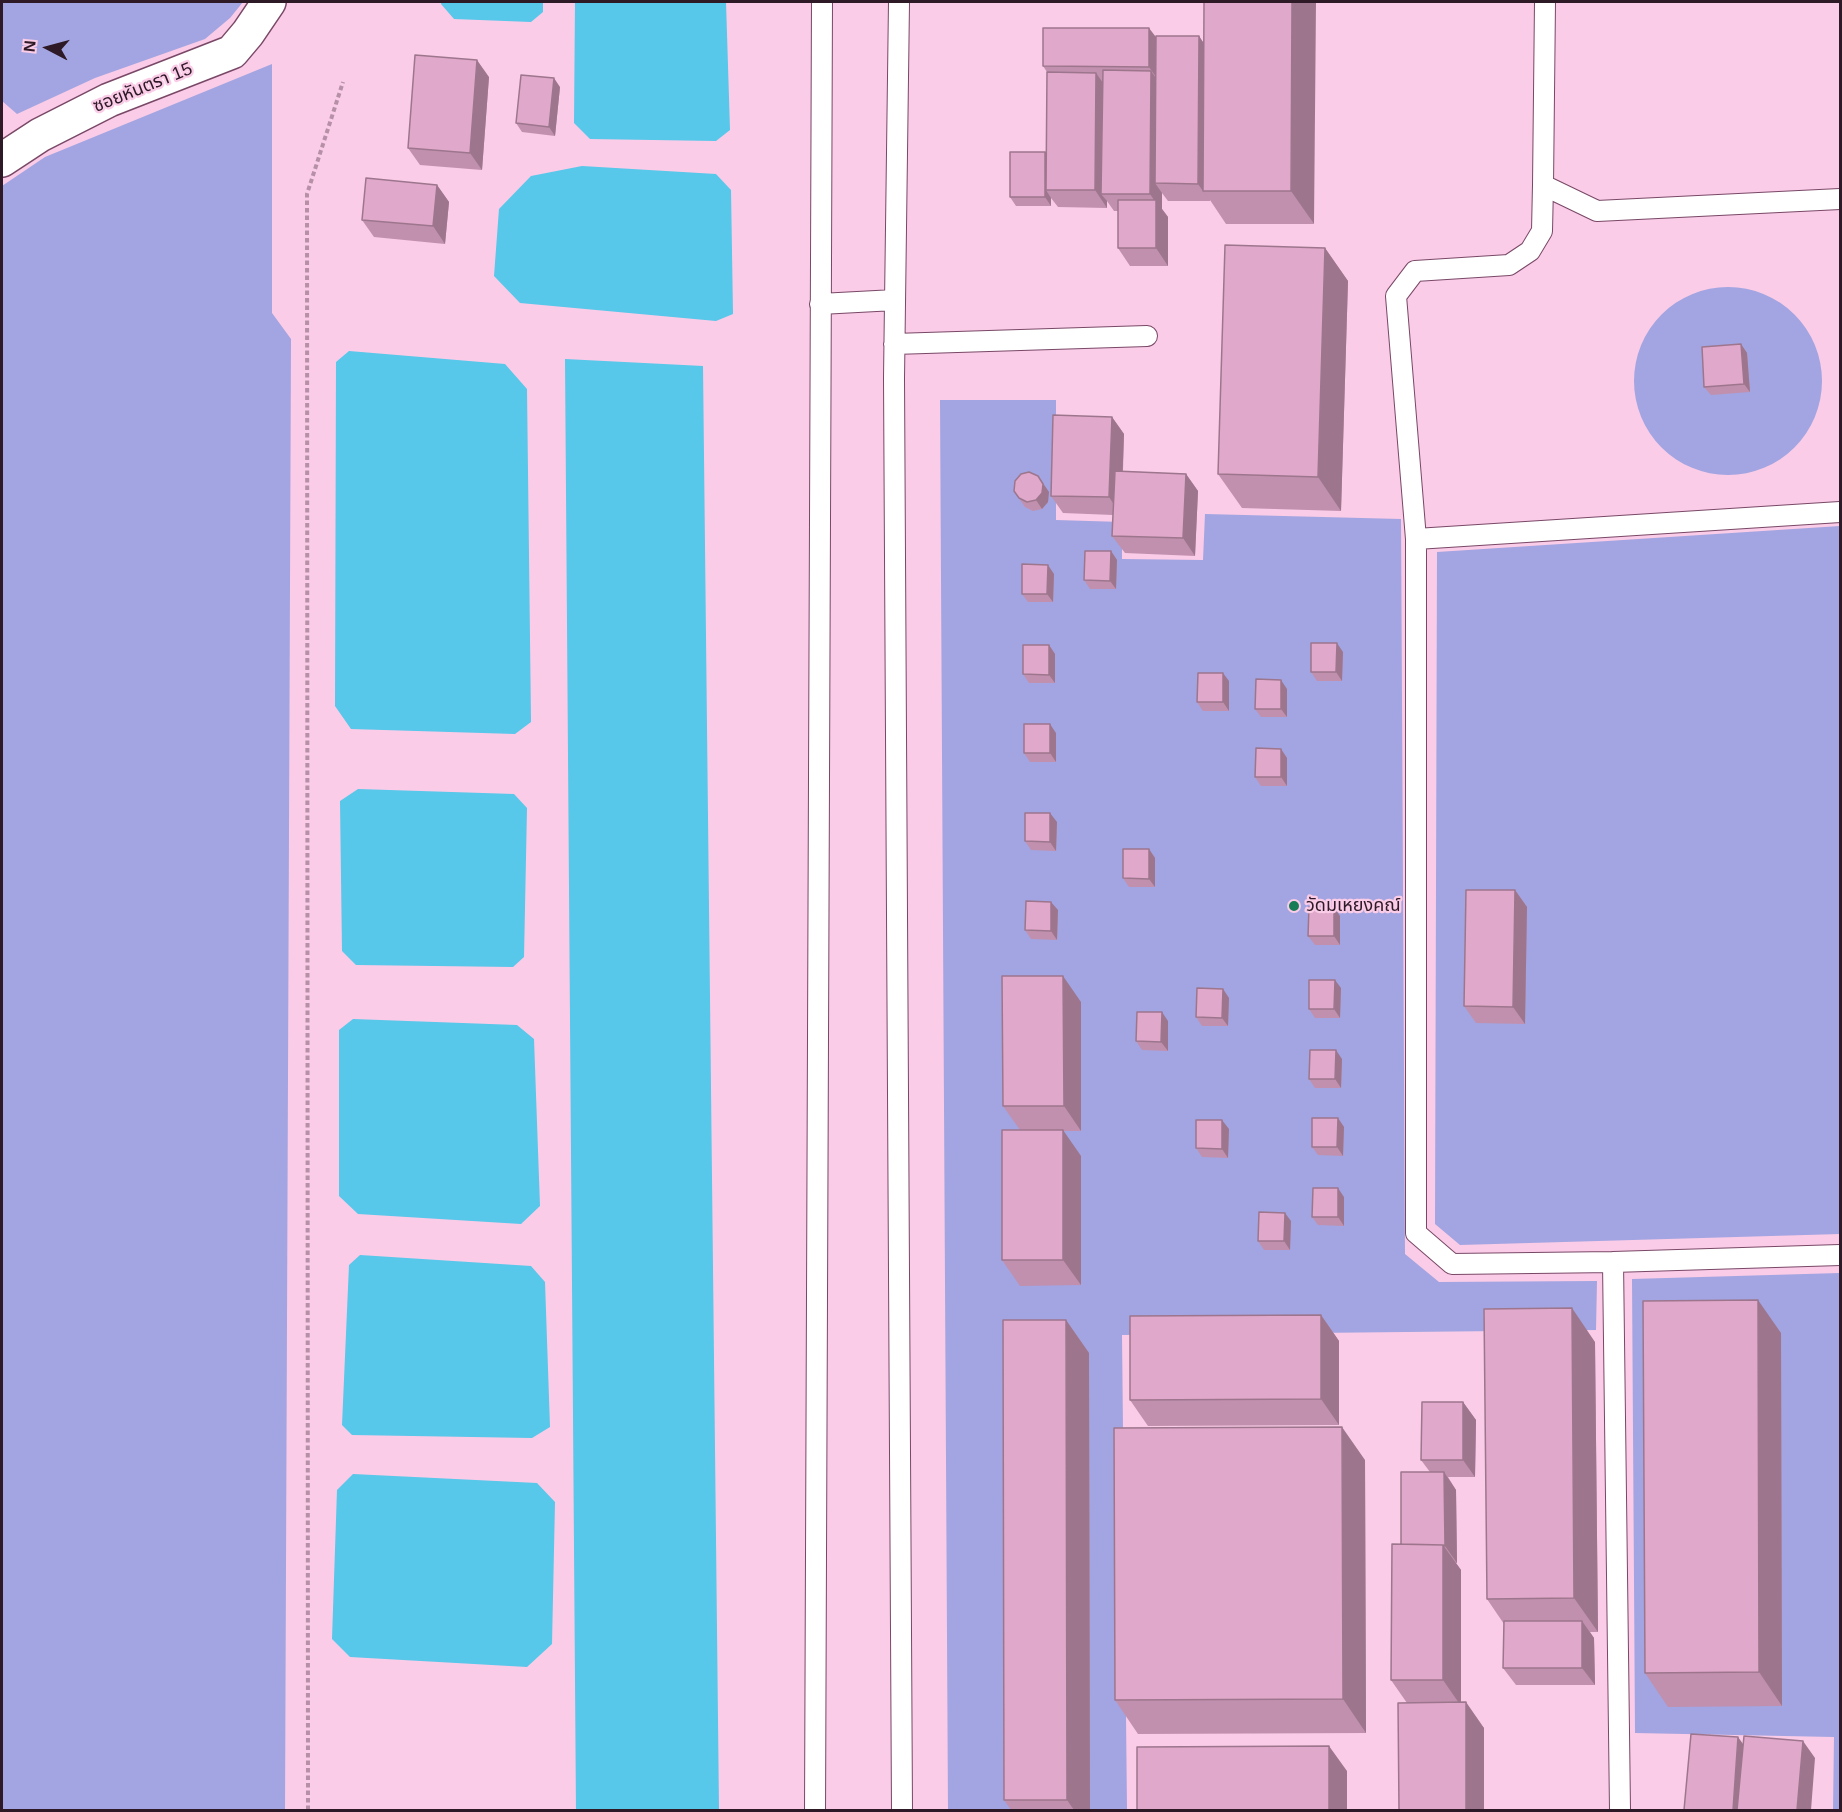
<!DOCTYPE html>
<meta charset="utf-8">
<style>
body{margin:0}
#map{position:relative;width:1842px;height:1812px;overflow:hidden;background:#facce7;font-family:Helvetica,sans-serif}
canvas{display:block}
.frame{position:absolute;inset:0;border:3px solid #2e1927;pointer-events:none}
.north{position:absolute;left:18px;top:18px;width:60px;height:60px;-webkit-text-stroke:4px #facce7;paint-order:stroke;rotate:276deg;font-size:16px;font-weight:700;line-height:24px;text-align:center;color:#2e1927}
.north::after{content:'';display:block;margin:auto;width:21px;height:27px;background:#2e1927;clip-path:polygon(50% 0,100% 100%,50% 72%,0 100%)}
</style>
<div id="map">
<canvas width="1842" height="1812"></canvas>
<div class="frame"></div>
<div class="north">N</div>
</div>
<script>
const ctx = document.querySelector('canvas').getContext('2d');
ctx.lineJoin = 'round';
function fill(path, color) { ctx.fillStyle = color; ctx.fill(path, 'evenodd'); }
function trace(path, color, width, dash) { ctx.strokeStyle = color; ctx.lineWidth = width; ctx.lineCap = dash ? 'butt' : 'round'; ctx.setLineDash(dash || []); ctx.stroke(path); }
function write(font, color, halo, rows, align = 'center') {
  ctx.font = font + ' Helvetica,"Noto Sans Thai",sans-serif'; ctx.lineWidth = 4.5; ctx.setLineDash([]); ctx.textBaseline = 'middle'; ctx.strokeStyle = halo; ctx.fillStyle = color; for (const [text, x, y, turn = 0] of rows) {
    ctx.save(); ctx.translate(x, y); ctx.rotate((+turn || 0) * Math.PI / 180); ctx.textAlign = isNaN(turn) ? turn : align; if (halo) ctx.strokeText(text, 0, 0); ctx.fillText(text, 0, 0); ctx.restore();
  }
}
fill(new Path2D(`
 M2,2h241l-13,16 -25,21 -110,39 -78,36 -15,-13z
 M272,64v249l19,26 -6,1471h-283v-1624l43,-29z
 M1634 381a94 94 0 1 1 188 0a94 94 0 1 1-188 0Z
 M940,400h116v120l66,2v37l81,1 2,-46 196,5 4,735 34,28 158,-1 -1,49 -474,5 5,475h-179z
 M1840,526v708l-380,11 -25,-21 2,-672z
 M1840,1273v537h-7l1,-73 -199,-4 -3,-454z`), '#a2a5e1');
fill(new Path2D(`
 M441,2h102v10l-12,10 -77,-3 -13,-15z
 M575,2h151l4,128 -14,11 -126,-2 -16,-16z
 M582,166l134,8 15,16 2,124 -17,7 -196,-18 -26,-27 5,-67 32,-33z
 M349,351l156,13 22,25 4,333 -16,12 -164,-5 -16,-23 1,-344z
 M565,359l138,7 16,1444h-143z
 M358,789l156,5 13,14 -3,149 -11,10 -157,-2 -14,-14 -2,-150z
 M353,1019l164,6 17,14 6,167 -19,18 -163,-10 -19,-18v-166z
 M360,1255l171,11 14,16 5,145 -18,11 -180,-3 -10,-10 7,-160z
 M353,1474l184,9 18,19 -3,142 -25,23 -177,-10 -18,-18 5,-149z`), '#57c7ea');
const lane = new Path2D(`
 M899,2l-5,376 8,1432
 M1545,2l-2,183 54,26 243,-12
 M1543,185l-1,46 -12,20 -21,14 -94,6 -19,25 20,243v694l36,31 161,-2 227,-7
 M820,304l75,-4
 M894,344l253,-8
 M1416,539l424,-27
 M1613,1262l7,548
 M815,1810l7,-1808`);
const street = new Path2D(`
 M2,160l38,-25 69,-35 123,-48 16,-19 21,-31`);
trace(lane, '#794867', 22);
trace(street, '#794867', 36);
trace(new Path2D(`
 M308,1810l-1,-1616 36,-112`), '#b690a7', 4, [4.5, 3]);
trace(lane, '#fff', 20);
trace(street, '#fff', 33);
fill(new Path2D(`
 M1199,36l115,188h-88l-16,-24v1h-42l-6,-8v16l6,8v49h-38l-12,-18v-37h-4l-7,-10v7l-49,-1 -7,-9v8h-35l-6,-9 36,-44 1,-81 -4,-6 113,-28z
 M489,77l-7,93 -62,-5 -12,-17z
 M560,87l-5,49 -33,-4 -6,-9z
 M437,185l12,17 -4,42 -71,-7 -12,-17z
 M1325,248l23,33 -7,230 -99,-3 -24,-34z
 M1741,344l6,9 3,39 -39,3 -7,-8z
 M1112,417l12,17 -1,37 63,3 12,17 -3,65 -70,-3 -13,-17 1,-21 -50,-2 -12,-17z
 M1044,485l5,7 -1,10 -6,7 -9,2 -8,-4 -11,-16z
 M1111,551l6,9 -1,29h-26l-6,-9z
 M1054,574l-1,28h-25l-6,-8z
 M1049,645l6,9v29h-26l-6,-9z
 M1343,652l-1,29h-25l-6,-9z
 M1229,681v30h-26l-6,-9z
 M1287,689v28h-26l-6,-8z
 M1056,733v29h-26l-6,-9z
 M1281,749l6,9v28h-26l-6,-9z
 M1057,822l-1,29 -25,-1 -6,-9z
 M1149,849l6,9v29h-26l-6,-9z
 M1515,890l12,17 -2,117 -49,-1 -12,-17z
 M1058,910l-1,30 -26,-1 -6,-9z
 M1340,916v29h-25l-7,-9z
 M1341,988l-1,30h-25l-6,-9z
 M1223,989l6,9 -1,28h-26l-6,-9z
 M1081,1002v129h-18l18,25v129l-61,1 -18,-26 18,-130 -17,-24z
 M1168,1021v30l-26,-1 -6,-9z
 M1342,1059l-1,29h-26l-6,-9z
 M1338,1118l6,9 -1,29 -25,-1 -6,-8z
 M1229,1129l-1,29 -26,-1 -6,-9z
 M1344,1197v29l-26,-1 -6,-8z
 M1291,1221l-1,29h-26l-6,-9z
 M1321,1315l18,26v84l-191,1 -18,-26z
 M1066,1320l23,33 1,457h-79l-7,-10z
 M1781,1333l1,373 -114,1 -23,-34z
 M1595,1342l3,290h-8l4,6 1,47h-79l-13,-17 1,-44 -17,-25z
 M1463,1402l13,18 -1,57h-27l8,13 1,73h-1l5,7v132l23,26 -77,-25 -16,-23 10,-136 29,-72 -9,-12z
 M1365,1460l1,273 -228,1 -23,-34z`), '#c190ae');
fill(new Path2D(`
 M1292,2h24l-2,222 -23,-33z
 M1149,28l13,17 -1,39 -12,-17z
 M1199,36l12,18 -8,137 7,10 -12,-17z
 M477,60l12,17 -7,93 -12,-17z
 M1151,71l12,17 -8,95 7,10v16l6,8v49l-12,-18v-45l-6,-9z
 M1096,73l12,17 -7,104 6,7v7l-12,-18z
 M554,78l6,9 -5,49 -6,-9z
 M1045,152l1,38 5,8v8l-6,-9z
 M437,185l12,17 -4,42 -12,-18z
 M1325,248l23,33 -7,230 -23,-34z
 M1741,344l6,9 3,39 -6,-8z
 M1112,417l12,17 -3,81 -12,-18z
 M1186,474l12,17 -3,65 -12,-18z
 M1038,476l11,16 -1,10 -6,7 -6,-9z
 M1111,551l6,9 -1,29 -6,-8z
 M1048,565l6,9 -1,28 -6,-8z
 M1337,643l6,9 -1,29 -6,-9z
 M1049,645l6,9v29l-6,-8z
 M1223,673l6,8v30l-6,-9z
 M1281,680l6,9v28l-6,-8z
 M1050,724l6,9v29l-6,-9z
 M1281,749l6,9v28l-6,-9z
 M1050,813l7,9 -1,29 -6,-9z
 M1149,849l6,9v29l-6,-8z
 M1515,890l12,17 -2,117 -12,-17z
 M1051,902l7,8 -1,30 -6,-9z
 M1334,907l6,9v29l-6,-9z
 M1063,976l18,26v129l-17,-25z
 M1335,980l6,8 -1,30 -6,-9z
 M1223,989l6,9 -1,28 -6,-8z
 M1162,1012l6,9v30l-7,-9z
 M1336,1050l6,9 -1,29 -6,-9z
 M1338,1118l6,9 -1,29 -6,-9z
 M1222,1120l7,9 -1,29 -6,-9z
 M1063,1130l18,26v129l-18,-25z
 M1338,1188l6,9v29l-6,-9z
 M1285,1213l6,8 -1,29 -6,-9z
 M1758,1300l23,33 1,373 -23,-34z
 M1572,1308l23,34 3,290 -24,-34z
 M1321,1315l18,26v84l-18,-26z
 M1066,1320l23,33 1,457h-16l-7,-10z
 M1463,1402l13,18 -1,57 -12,-17z
 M1342,1427l23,33 1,273 -23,-34z
 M1444,1472l12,18 1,73 -12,-17z
 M1443,1545l18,25v136l-18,-26z
 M1582,1621l12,17 1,47 -13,-17z
 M1466,1702l18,26v82h-18z
 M1738,1737l13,18 -5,55h-13z
 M1803,1741l12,17 -4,52h-14z
 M1329,1746l18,25v39h-18z`), '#9d768d');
const building = new Path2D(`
 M1204,2h88l-1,189h-88z
 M1043,28h106v39l-106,-1z
 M1156,36h43l-1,148 -43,-1z
 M415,55l62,5 -7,93 -62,-5z
 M1103,70l48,1 -1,123h-49z
 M1047,72l49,1 -1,117h-49z
 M521,75l33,3 -5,49 -33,-4z
 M1010,152h35v45h-35z
 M366,178l71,7 -4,41 -71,-6z
 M1118,200h38v48h-38z
 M1225,245l100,3 -7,229 -100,-3z
 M1741,344l3,40 -40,3 -2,-40z
 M1053,415l59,2 -3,80 -58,-1z
 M1115,471l71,3 -3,64 -71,-2z
 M1029,472l9,4 5,8 -1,9 -6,7 -9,2 -8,-4 -5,-7 1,-10 6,-7z
 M1085,551h26l-1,30 -26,-1z
 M1022,564l26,1 -1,29h-25z
 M1311,643h26l-1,29h-25z
 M1023,645h26v30l-26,-1z
 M1198,673h25v29h-26z
 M1256,679l25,1v29h-26z
 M1024,724h26v29h-26z
 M1256,748l25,1v28h-26z
 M1025,813h25v29l-25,-1z
 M1123,849h26v30l-26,-1z
 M1466,890h49l-2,117 -49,-1z
 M1026,901l25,1v29l-26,-1z
 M1309,907h25v29h-26z
 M1002,976h61l1,130h-61z
 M1309,980h26l-1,29h-25z
 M1197,988l26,1 -1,29 -26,-1z
 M1137,1012h25l-1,30 -25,-1z
 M1310,1050h26l-1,29h-26z
 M1312,1118h26l-1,29h-25z
 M1196,1120h26v29l-26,-1z
 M1002,1130h61v130h-61z
 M1313,1188h25v29h-26z
 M1259,1212l26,1 -1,28h-26z
 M1758,1300l1,372 -114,1 -2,-372z
 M1572,1308l2,290 -87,1 -3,-290z
 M1321,1315v84l-191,1v-84z
 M1003,1320h63l1,480h-63z
 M1422,1402h41v58h-42z
 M1342,1427l1,272 -228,1 -1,-272z
 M1401,1472h43l1,74 -2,-1 -42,-1z
 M1392,1544l51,1v135h-52z
 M1504,1621h78v47h-79z
 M1466,1702v108h-67l-1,-107z
 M1691,1734l47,3 -5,73h-49z
 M1744,1736l59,5 -6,69h-60z
 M1329,1746v64h-192v-63z`);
fill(building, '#e0a8ca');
trace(building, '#9d768d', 1.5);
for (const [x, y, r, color] of [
 [1294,906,6,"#157c56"]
]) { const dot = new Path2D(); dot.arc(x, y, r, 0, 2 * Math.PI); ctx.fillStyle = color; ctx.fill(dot); trace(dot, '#facce7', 2); }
write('18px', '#2e1927', '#facce7', [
 ["ซอยหันตรา 15",143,88,-22]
]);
write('18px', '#2e1927', '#facce7', [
 ["วัดมเหยงคณ์",1306,906]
], 'left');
</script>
